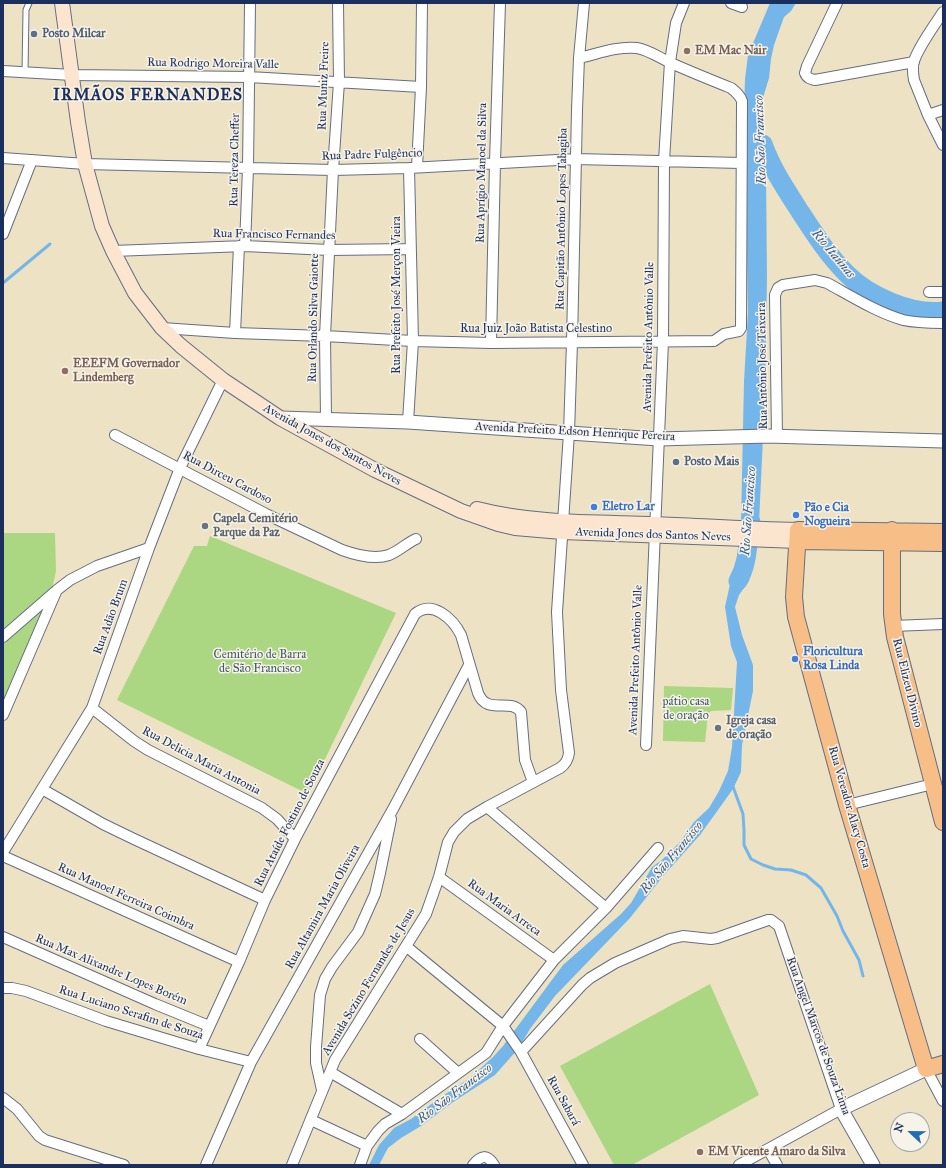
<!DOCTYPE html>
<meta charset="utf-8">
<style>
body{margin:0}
#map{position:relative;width:946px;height:1168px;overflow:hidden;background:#ede3c4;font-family:"IM FELL Great Primer",serif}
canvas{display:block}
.frame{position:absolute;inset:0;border:4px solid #1b2f5e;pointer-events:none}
.north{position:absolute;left:890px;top:1112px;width:40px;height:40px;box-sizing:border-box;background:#f7f3e8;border:1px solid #9fa5b1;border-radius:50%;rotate:292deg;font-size:11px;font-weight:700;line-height:16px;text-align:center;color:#1b2f5e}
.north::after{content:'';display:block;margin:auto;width:14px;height:18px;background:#1f6fb2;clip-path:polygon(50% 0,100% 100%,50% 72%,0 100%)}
</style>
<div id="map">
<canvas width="946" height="1168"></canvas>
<div class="frame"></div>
<div class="north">N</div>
</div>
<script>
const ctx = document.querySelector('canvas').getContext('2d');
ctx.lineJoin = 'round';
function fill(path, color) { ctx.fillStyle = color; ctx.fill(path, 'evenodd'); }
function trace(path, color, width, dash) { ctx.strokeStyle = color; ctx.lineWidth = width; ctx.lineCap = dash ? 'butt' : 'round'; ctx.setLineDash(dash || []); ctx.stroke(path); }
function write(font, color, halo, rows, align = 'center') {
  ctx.font = font + ' "IM FELL Great Primer",serif'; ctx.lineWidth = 3; ctx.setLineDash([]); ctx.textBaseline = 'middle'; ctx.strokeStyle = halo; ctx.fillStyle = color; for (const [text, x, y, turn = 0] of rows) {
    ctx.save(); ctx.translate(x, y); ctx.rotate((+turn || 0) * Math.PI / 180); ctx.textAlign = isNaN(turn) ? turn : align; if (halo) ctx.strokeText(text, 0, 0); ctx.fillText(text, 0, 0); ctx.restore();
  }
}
fill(new Path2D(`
 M3,533h52l1,38 -5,23 -48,111z
 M210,536l186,77 -88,181 -191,-94 77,-154h13z
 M664,686l69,2 -2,22 -20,1 -3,3 -3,28 -42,-1z
 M710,984l49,111 -127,70h-18l-54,-99z`), '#abd682');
fill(new Path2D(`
 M770,3h26l-5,8 -7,6 -10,28 -3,14 -2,19 -7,23v17l4,53 1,107 -2,116 -6,129h-18l3,-142 4,-69 -2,-101 1,-59 -3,-41 1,-32 3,-24z
 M740,557h10l-1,24 -10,14 -4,12 7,28 11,30v26l-11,54 -1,27 -8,17 -33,46 -36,40 -34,43 -75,78 -25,33 -12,20 -23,26 -42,27 -32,24 -20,12 -13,10 -9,17h-10l10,-20 15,-17 17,-9 30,-22 29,-19 23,-21 10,-11 60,-81 58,-51 10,-11 21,-36 11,-8 18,-18 13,-19 15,-14 10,-17 9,-20 4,-24 5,-85 -6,-16 -6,-39 5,-23 9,-9z`), '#74b6e9');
trace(new Path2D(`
 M3,283l47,-39
 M732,784l11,30 1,16v15l7,14 12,6 12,4 16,1 15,5 15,13 16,28 6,15 16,29 4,16`), '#74b6e9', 3);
trace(new Path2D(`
 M763,144c9,25 22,44 36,66 15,23 29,45 48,64 22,22 65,41 96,37
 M738,581c11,-19 9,-39 13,-59`), '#74b6e9', 19);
const service = new Path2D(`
 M25,72l1,-62 3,-7`);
const minor = new Path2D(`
 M731,3l11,4
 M837,3l-30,63 -2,7c2,5 5,6 10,7l99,-18
 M943,12c-9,14 -24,34 -29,49 -2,6 -1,13 0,19l14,35 15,30
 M3,71l69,4 177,2 172,10
 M928,115l15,-5
 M3,158l82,6 248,6 76,-2 167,-9 165,4
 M417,167l4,-80 1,-84
 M3,234l29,-74
 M245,246l3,-78 2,-165
 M113,251l132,-5 84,4 81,-1
 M929,292h14
 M162,328l73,5 90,3 88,5 78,2 223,-2 10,-7 15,-3 2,-3 1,-227c-2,-6 -6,-9 -11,-13 -20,-8 -40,-16 -60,-25 -11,-5 -22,-13 -34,-15 -20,-2 -40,6 -58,10
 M235,333l4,-87
 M491,343l4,-181 5,-159
 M326,419l-1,-83 8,-166 6,-88 -1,-79
 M408,422l5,-81 -4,-173
 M115,435l153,80 74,35c14,5 33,10 47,5 10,-4 18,-12 27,-16
 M777,437l-2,-142 3,-7 5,-3 32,-5 12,3c24,13 49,29 76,37 13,3 26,3 40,3
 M893,626l50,-2
 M3,637l54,-47 13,-10 27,-14 52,-18
 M92,708l42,33 14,9 114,58 15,11 18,20
 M3,715l53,-123
 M646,745l17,-404 1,-180 6,-99 6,-39 8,-20
 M42,789l61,35 31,15 131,61
 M847,805l86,-21
 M487,807l119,101
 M3,852l89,-144 57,-160 31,-80 43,-88
 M3,856l236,106
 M439,877l115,83
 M3,937l152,67 54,22
 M407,947l96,79 18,26 62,113
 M3,988h9l14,3 80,30 93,28 52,13
 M420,1039l38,34
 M199,1049l40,-87 26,-62 30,-61 120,-225c17,-15 38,5 46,21l17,58c9,23 32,4 43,19l4,48 8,22
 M521,1052l61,-67 8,-7 25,-15 55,-24 13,-3 28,3 6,-1 51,-18h3l8,6 62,183 -102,56
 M926,1069l17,32
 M330,1072l72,42
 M322,1090l-6,-27v-16l4,-52 5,-16 7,-12 26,-35 17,-38 5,-21 11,-54
 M3,1098l14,11 22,27 6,4 79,25
 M311,1120l56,26
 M768,1149l9,16
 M206,1165l45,-103 142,-253 76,-144
 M292,1165l43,-105 91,-146 13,-37 9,-35 6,-10 13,-13 20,-12 73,-39c6,-4 8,-8 9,-15l-8,-63 -4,-78 12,-179 3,-91 5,-232 2,-52 5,-55
 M360,1165l7,-19 11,-15 7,-7 17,-10 84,-61 17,-27 51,-66 52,-52 52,-60
 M473,1165c8,-10 14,-11 21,0`);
const tertiary = new Path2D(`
 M280,418l128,4 161,11 90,6 109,-3 175,5
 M873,1165l-32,-56 85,-40`);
const secondary = new Path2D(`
 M62,3l16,119 7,42 17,62 11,25 22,42 27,35 19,18 42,34 57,38 95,52 86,41 37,13 17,4 47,4 236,9
 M477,509c59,15 118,13 178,15 48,2 96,5 143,6`);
const primary = new Path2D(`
 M892,530v84l3,23 48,185
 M943,532l-145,-2 -4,67 2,20 51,188 79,264 17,-5
 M798,541l145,2`);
trace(service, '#646e82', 7);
trace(minor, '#646e82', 12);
trace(tertiary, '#646e82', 15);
trace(secondary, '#646e82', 16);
trace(primary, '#646e82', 18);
trace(service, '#fff', 5);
trace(minor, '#fff', 10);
trace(tertiary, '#fff', 13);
trace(secondary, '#fce5cf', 14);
trace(primary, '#f7be88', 16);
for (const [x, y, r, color] of [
 [34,34,4,"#5c6f8a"],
 [687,51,4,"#8d6e63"],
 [65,371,4,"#8d6e63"],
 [676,462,4,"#5c6f8a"],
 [594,507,4,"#3f7fe0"],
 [796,515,4,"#3f7fe0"],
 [205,526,4,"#6b7280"],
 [795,659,4,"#3f7fe0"],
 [718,728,4,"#6b7280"],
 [700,1152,4,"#8d6e63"]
]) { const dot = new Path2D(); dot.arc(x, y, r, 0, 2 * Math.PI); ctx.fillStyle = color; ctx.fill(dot); trace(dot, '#f7f3e8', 1.5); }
write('bold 12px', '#4e5e75', '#f7f3e8', [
 ["Posto Milcar",42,34],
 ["Posto Mais",684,462]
], 'left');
write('bold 12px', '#785e54', '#f7f3e8', [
 ["EM Mac Nair",695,51],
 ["EEEFM Governador",73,364],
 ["Lindemberg",73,378],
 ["EM Vicente Amaro da Silva",708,1152]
], 'left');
write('12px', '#1b2f5e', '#f7f3e8', [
 ["Rua Rodrigo Moreira Valle",213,64,1],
 ["Rua Muniz Freire",324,86,-88],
 ["Rua Padre Fulgêncio",372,155,-2],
 ["Rua Tereza Cheffer",235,160,-89],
 ["Rua Aprígio Manoel da Silva",482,173,-89],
 ["Rua Capitão Antônio Lopes Tabagiba",562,219,-89],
 ["Rua Francisco Fernandes",274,235,1],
 ["Rua Prefeito José Merçon Vieira",397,295,-90],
 ["Rua Orlando Silva Gaiotte",314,318,-89],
 ["Rua Juiz João Batista Celestino",536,329],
 ["Avenida Prefeito Antônio Valle",649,337,-89],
 ["Rua Antônio José Teixeira",763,366,-91],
 ["Avenida Prefeito Edson Henrique Pereira",575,432,3],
 ["Avenida Jones dos Santos Neves",332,445,29],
 ["Rua Dirceu Cardoso",227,478,28],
 ["Avenida Jones dos Santos Neves",653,535,2],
 ["Rua Adão Brum",111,617,-70],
 ["Avenida Prefeito Antônio Valle",636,660,-88],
 ["Rua Elizeu Divino",907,683,76],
 ["Rua Delicia Maria Antonia",201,761,28],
 ["Rua Vereador Alacy Costa",849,807,74],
 ["Rua Ataíde Fostino de Souza",290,823,-63],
 ["Rua Manoel Ferreira Coimbra",126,897,24],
 ["Rua Altamira Maria Oliveira",323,907,-61],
 ["Rua Maria Arreca",504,908,36],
 ["Rua Max Alixandre Lopes Borém",111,970,23],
 ["Avenida Sezino Fernandes de Jesus",369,982,-59],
 ["Rua Luciano Serafim de Souza",131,1013,18],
 ["Rua Angel Marcos de Souza Lima",818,1036,70],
 ["Rua Sabará",563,1101,61]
]);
write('bold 12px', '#366cbe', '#f7f3e8', [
 ["Eletro Lar",602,507],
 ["Pão e Cia",804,508],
 ["Nogueira",804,522],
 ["Floricultura",803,652],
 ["Rosa Linda",803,666]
], 'left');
write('bold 12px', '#5b616d', '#f7f3e8', [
 ["Capela Cemitério",213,519],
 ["Parque da Paz",213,533],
 ["Igreja casa",726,721],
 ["de oração",726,735]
], 'left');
write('12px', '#3f5967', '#f7f3e8', [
 ["Cemitério de Barra",260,655],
 ["de São Francisco",260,669],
 ["pátio casa",686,702],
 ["de oração",686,716]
]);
write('italic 13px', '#365888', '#f7f3e8', [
 ["Rio São Francisco",761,140,-92],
 ["Rio Itaúnas",833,254,50],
 ["Rio São Francisco",749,511,-86],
 ["Rio São Francisco",672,858,-50],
 ["Rio São Francisco",455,1094,-37]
]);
ctx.letterSpacing = '1px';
write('bold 16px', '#1b2f5e', '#f7f3e8', [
 ["IRMÃOS FERNANDES",148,96]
]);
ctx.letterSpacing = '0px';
</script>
